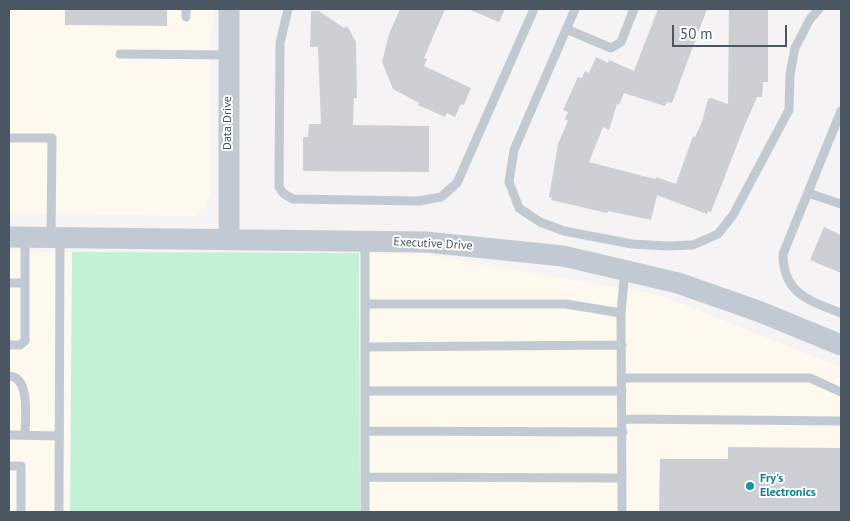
<!DOCTYPE html>
<style>
body{margin:0}
#map{position:relative;width:850px;height:521px;overflow:hidden;background:#f5f3f3;font-family:"PT Sans",sans-serif}
canvas{display:block}
.frame{position:absolute;inset:0;border:10px solid #4a5661;pointer-events:none}
.scale{position:absolute;left:672px;top:25px;width:115px;height:22px;box-sizing:border-box;border:2px solid #4a5661;border-top:0;padding-left:6px;font-size:15px;line-height:18px;white-space:nowrap;color:#4a5661;-webkit-text-stroke:4px #fff;paint-order:stroke}
</style>
<div id="map">
<canvas width="850" height="521"></canvas>
<div class="frame"></div>
<div class="scale">50 m</div>
</div>
<script>
const ctx = document.querySelector('canvas').getContext('2d');
ctx.lineJoin = 'round';
function fill(path, color) { ctx.fillStyle = color; ctx.fill(path, 'evenodd'); }
function trace(path, color, width, dash) { ctx.strokeStyle = color; ctx.lineWidth = width; ctx.lineCap = dash ? 'butt' : 'round'; ctx.setLineDash(dash || []); ctx.stroke(path); }
function write(font, color, halo, rows, align = 'center') {
  ctx.font = font + ' "PT Sans",sans-serif'; ctx.lineWidth = 4; ctx.setLineDash([]); ctx.textBaseline = 'middle'; ctx.strokeStyle = halo; ctx.fillStyle = color; for (const [text, x, y, turn = 0] of rows) {
    ctx.save(); ctx.translate(x, y); ctx.rotate((+turn || 0) * Math.PI / 180); ctx.textAlign = isNaN(turn) ? turn : align; if (halo) ctx.strokeText(text, 0, 0); ctx.fillText(text, 0, 0); ctx.restore();
  }
}
fill(new Path2D(`
 M9,9h205l-4,34 1,148 -7,16 -10,9 -185,-3z
 M9,251l63,1 -2,260h-61z
 M359,253l63,1 235,40 184,73v145h-481z`), '#fdf9ef');
fill(new Path2D(`
 M72,252l287,1 1,259h-290z`), '#c3f1d5');
fill(new Path2D(`
 M65,9h102v17l-102,-1z
 M400,9h45l-21,49 3,1 -3,7 47,22 -7,17 -3,-1 -6,13 -8,-4 -2,4 -27,-12 1,-2 -26,-14 -11,-27 7,-28z
 M468,9h37l-6,13z
 M658,9h49l-35,94 -5,-1 -2,4 -41,-13 -5,12 -2,-1 -8,26 -6,-3 -14,35 54,14 13,3v-2l20,7 17,-48 2,1 7,-15 6,-23 3,-1 17,6 1,-95h39v73h-5l-1,15h-5l-15,35 -31,80 -3,-1 -1,3 -50,-19 -6,25 -43,-9 -1,2 -56,-13 1,-2 -3,-1 9,-53 10,-23 -3,-2 3,-7 -5,-2 15,-33 4,1 3,-7 4,2 7,-16 12,6 1,-3 25,11z
 M311,11h8l25,17 3,-2 9,16 1,56h-3l-1,27 76,1v46l-126,-1v-34h5l1,-13h12l-3,-77h-8z
 M824,227l17,8v38l-31,-13z
 M728,447l113,1v64h-182l1,-53h68z`), '#cdcfd5');
trace(new Path2D(`
 M288,9l-8,34 -1,144 5,7 9,5 126,2 22,-4 16,-14 77,-174
 M575,9l-61,141 -5,32 10,26 21,14 24,9 68,13 35,2 26,-1 25,-11 15,-19 56,-105 1,-36 5,-26 15,-29 9,-10
 M186,17v-8
 M566,29l45,19 10,-6 13,-33
 M120,54l108,1
 M841,111l-58,143c0,40 27,47 58,59
 M9,138h43l-1,98
 M808,193l33,11
 M9,283h15
 M365,304h201l55,9
 M9,345h11l5,-4v-104
 M365,347l257,-2
 M9,376c22,1 16,44 16,59
 M622,378h188l31,14
 M365,391h257
 M623,419l218,2
 M365,431l258,1
 M9,435l50,1
 M9,466h12v46
 M365,477l257,1
 M59,512l1,-275
 M365,512v-271
 M622,512l-1,-199 4,-43`), '#c1cad2', 9);
trace(new Path2D(`
 M9,237l417,5 137,14 115,27 80,28 83,34
 M229,238v-229`), '#c1cad2', 21);
for (const [x, y, r, color] of [
 [750,486,5,"#0f9aa8"]
]) { const dot = new Path2D(); dot.arc(x, y, r, 0, 2 * Math.PI); ctx.fillStyle = color; ctx.fill(dot); trace(dot, '#fff', 2); }
write('12px', '#4a5661', '#fff', [
 ["Data Drive",228,123,-90],
 ["Executive Drive",433,244,3]
]);
write('bold 12px', '#0d838f', '#fff', [
 ["Fry's",760,479],
 ["Electronics",760,493]
], 'left');
</script>
